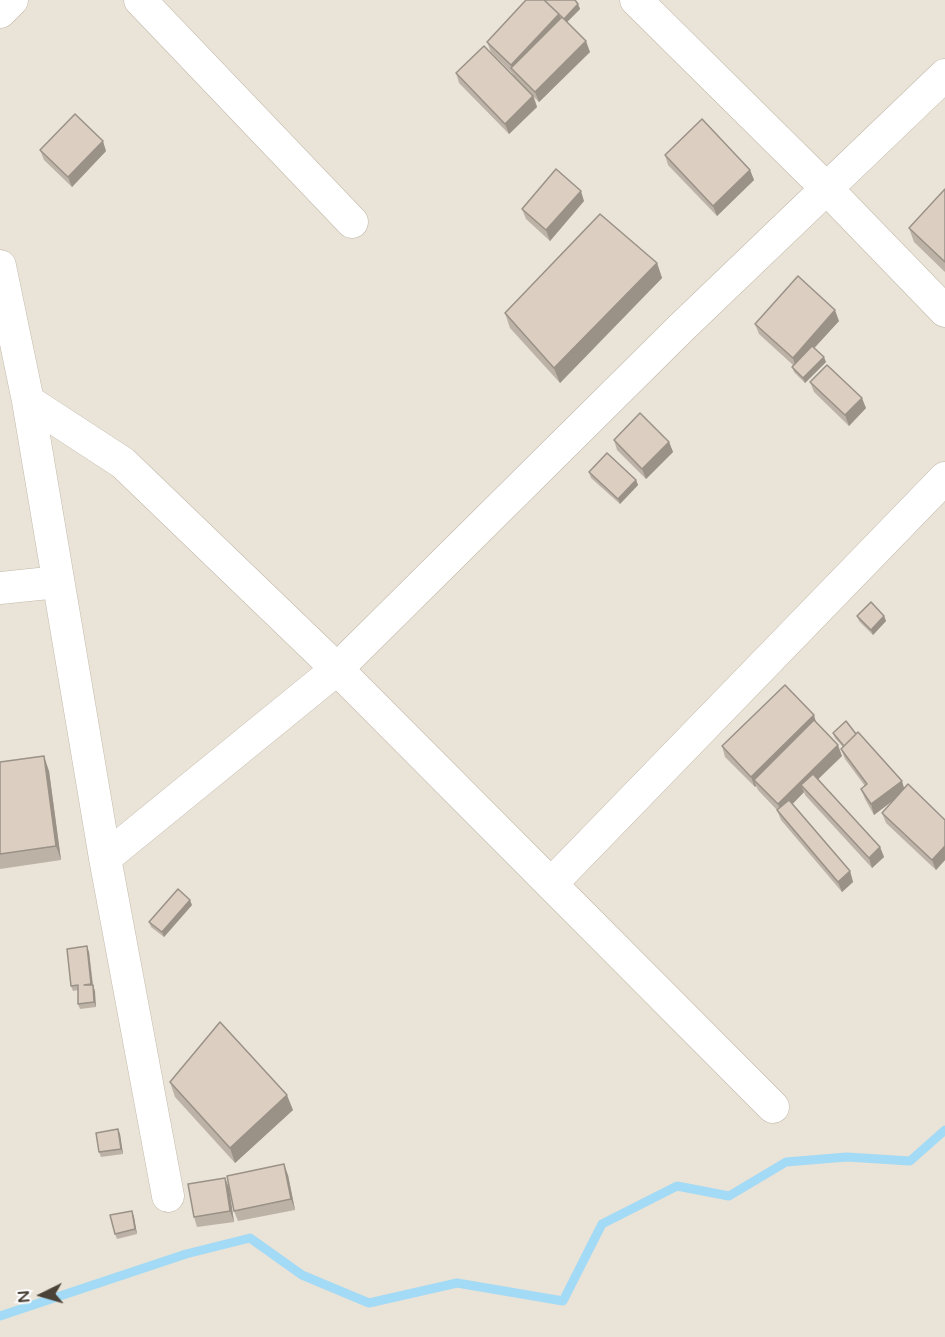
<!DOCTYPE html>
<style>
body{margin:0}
#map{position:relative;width:945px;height:1337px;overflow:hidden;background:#f6f1ea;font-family:"Varela Round",sans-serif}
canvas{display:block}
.north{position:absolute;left:12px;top:1265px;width:60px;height:60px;-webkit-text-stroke:4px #fff;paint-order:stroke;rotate:265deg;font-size:16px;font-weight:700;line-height:24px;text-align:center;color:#4b4237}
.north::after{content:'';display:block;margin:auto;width:21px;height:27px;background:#4b4237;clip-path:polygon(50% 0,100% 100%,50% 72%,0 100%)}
</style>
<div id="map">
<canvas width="945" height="1337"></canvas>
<div class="north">N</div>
</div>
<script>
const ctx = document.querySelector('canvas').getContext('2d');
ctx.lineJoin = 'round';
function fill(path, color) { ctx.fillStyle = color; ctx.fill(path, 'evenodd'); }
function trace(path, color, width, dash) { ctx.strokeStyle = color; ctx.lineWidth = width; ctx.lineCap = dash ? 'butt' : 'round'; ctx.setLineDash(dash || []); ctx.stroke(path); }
fill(new Path2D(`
 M0,0h945v1337h-945z`), '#eae3d7');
trace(new Path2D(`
 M0,1316l186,-62 64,-16 52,37 67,28 88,-20 106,18 39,-77 75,-38 52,10 57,-34 61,-5 63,4 35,-31`), '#a3daf6', 9);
const minor = new Path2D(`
 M140,0l212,222
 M636,0l191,189 118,122
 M0,12l12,-12
 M0,266l28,135 77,457 63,338
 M28,401l95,62 214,206 436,438
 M0,588l58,-6
 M105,858l232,-189 344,-341 264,-253
 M551,884l394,-406`);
trace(minor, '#c2b9ab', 33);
trace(minor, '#fff', 32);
fill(new Path2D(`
 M578,4l2,5 -13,13 23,30 -51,50 -5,-5 3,10 -28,27 -50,-51 -3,-10 57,3 -1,-3 -21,-21 -4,-10z
 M40,150l66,1 -34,36 -28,-27z
 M665,155l85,15 4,10 -37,36 -49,-51z
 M945,189v83l-31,-30 -5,-14z
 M584,201l-34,40 -24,-22 -4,-10z
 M657,263l5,15 -102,105 -50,-55 -5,-15z
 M839,321l-25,27 12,14 -21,21 -11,-11 -2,-5 1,-2 -34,-31 -4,-10z
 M810,382l56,26 -17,18 -35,-34z
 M614,440l55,2 4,10 -27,27 -29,-29z
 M589,472l47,8 2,5 -18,19 -29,-26z
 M857,616h27l2,5 -13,14 -14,-14z
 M816,722l26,34 -24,23 62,68 4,10 -12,11 -67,-73 -1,-3 -12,12 58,67 3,11 -11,10 -61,-72 -4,-10 -19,-20 -2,-4 -1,1 -30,-30 -3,-11z
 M833,733l23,1 48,54 41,32v40l-9,10 -50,-47 -4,-10 12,-13 -20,15 -9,-16 -4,-10 4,-3 -20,-27 -4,-10 2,-2 -8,-9z
 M0,762l49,9 12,89 -61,9z
 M192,905l-28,32 -13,-10 -2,-5z
 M89,952l7,55 -16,2 -2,-5v-14l-5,1 -2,-5z
 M170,1082l123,28 -58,53 -60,-66z
 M120,1134l3,20 -22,3 -2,-5z
 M288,1175l7,35 -57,11 -4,-10z
 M225,1178l4,10 5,34 -37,5 -3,-10z
 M132,1211l2,6 3,17 -20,5 -2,-5z`), '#bdb2a6');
fill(new Path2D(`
 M578,4l2,5 -15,15 -2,-5z
 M559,14l3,10 -49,46 -2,-5z
 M586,41l4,11 -51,50 -4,-10z
 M533,96l4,11 -28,27 -4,-10z
 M103,141l3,10 -34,36 -4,-10z
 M750,170l4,10 -37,36 -4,-10z
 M581,191l3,10 -34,40 -4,-11z
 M657,263l5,15 -102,105 -6,-15z
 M835,310l4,11 -43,47 -3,-10z
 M824,357l2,5 -21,21 -2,-5z
 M862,398l4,10 -17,18 -4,-11z
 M669,442l4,10 -27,27 -4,-10z
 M636,480l2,5 -18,19 -2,-5z
 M884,616l2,5 -13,14 -2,-5z
 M814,715l3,11 -63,54 2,6 -1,1 -4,-10z
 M838,745l4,11 -35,34 -6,-5 3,7 -22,23 -4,-11z
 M44,756l5,15 12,89 -5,-14z
 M902,781l3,10 -31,24 -3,-11z
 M945,846v14l-9,10 -4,-10z
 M880,847l4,10 -12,11 -3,-10z
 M850,871l3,11 -11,10 -4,-10z
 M190,900l2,5 -28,32 -2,-5z
 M87,946l2,6 4,37 -2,-5z
 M93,985l2,6 1,16 -2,-5z
 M287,1095l6,15 -58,53 -5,-15z
 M118,1129l2,5 3,20 -2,-5z
 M284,1164l4,11 7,35 -4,-11z
 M225,1178l4,10 5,34 -4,-11z
 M132,1211l2,6 3,17 -2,-5z`), '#9a9187');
const building = new Path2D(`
 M526,0h18l15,14 -48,51 -24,-23z
 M544,0h31l3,4 -14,15z
 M562,17l24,24 -51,51 -24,-24z
 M484,46l49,50 -28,28 -49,-51z
 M75,114l28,27 -35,36 -28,-27z
 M702,119l48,51 -37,36 -48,-51z
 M556,169l25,22 -35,39 -24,-21z
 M945,189v73l-36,-34z
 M600,214l57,49 -103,105 -49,-55z
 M798,276l37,34 -42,48 -38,-34z
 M812,346l12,11 -21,21 -11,-11z
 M827,365l35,33 -17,17 -35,-33z
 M640,413l29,29 -27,27 -28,-29z
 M607,453l29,27 -18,19 -29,-27z
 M871,602l13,14 -13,14 -14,-14z
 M785,685l29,30 -63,62 -29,-31z
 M814,720l24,25 -60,59 -24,-24z
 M846,721l10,13 -12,12 -11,-13z
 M858,732l44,49 -31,23 -10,-15 6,-5 -26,-35z
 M44,756l12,90 -56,8v-92z
 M813,774l67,73 -11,11 -68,-73z
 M908,784l37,36v26l-13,14 -50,-47z
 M789,800l61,71 -12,11 -61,-72z
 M178,889l12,11 -28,32 -13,-10z
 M87,946l4,38 -7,1h9l1,17 -16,2v-19l-7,1 -4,-37z
 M220,1022l67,73 -57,53 -60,-66z
 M118,1129l3,20 -22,3 -3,-19z
 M284,1164l7,35 -57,12 -7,-35z
 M225,1178l5,33 -36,6 -6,-33z
 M132,1211l3,18 -20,5 -5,-19z`);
fill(building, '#dccfc1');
trace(building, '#9a9187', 1.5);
</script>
